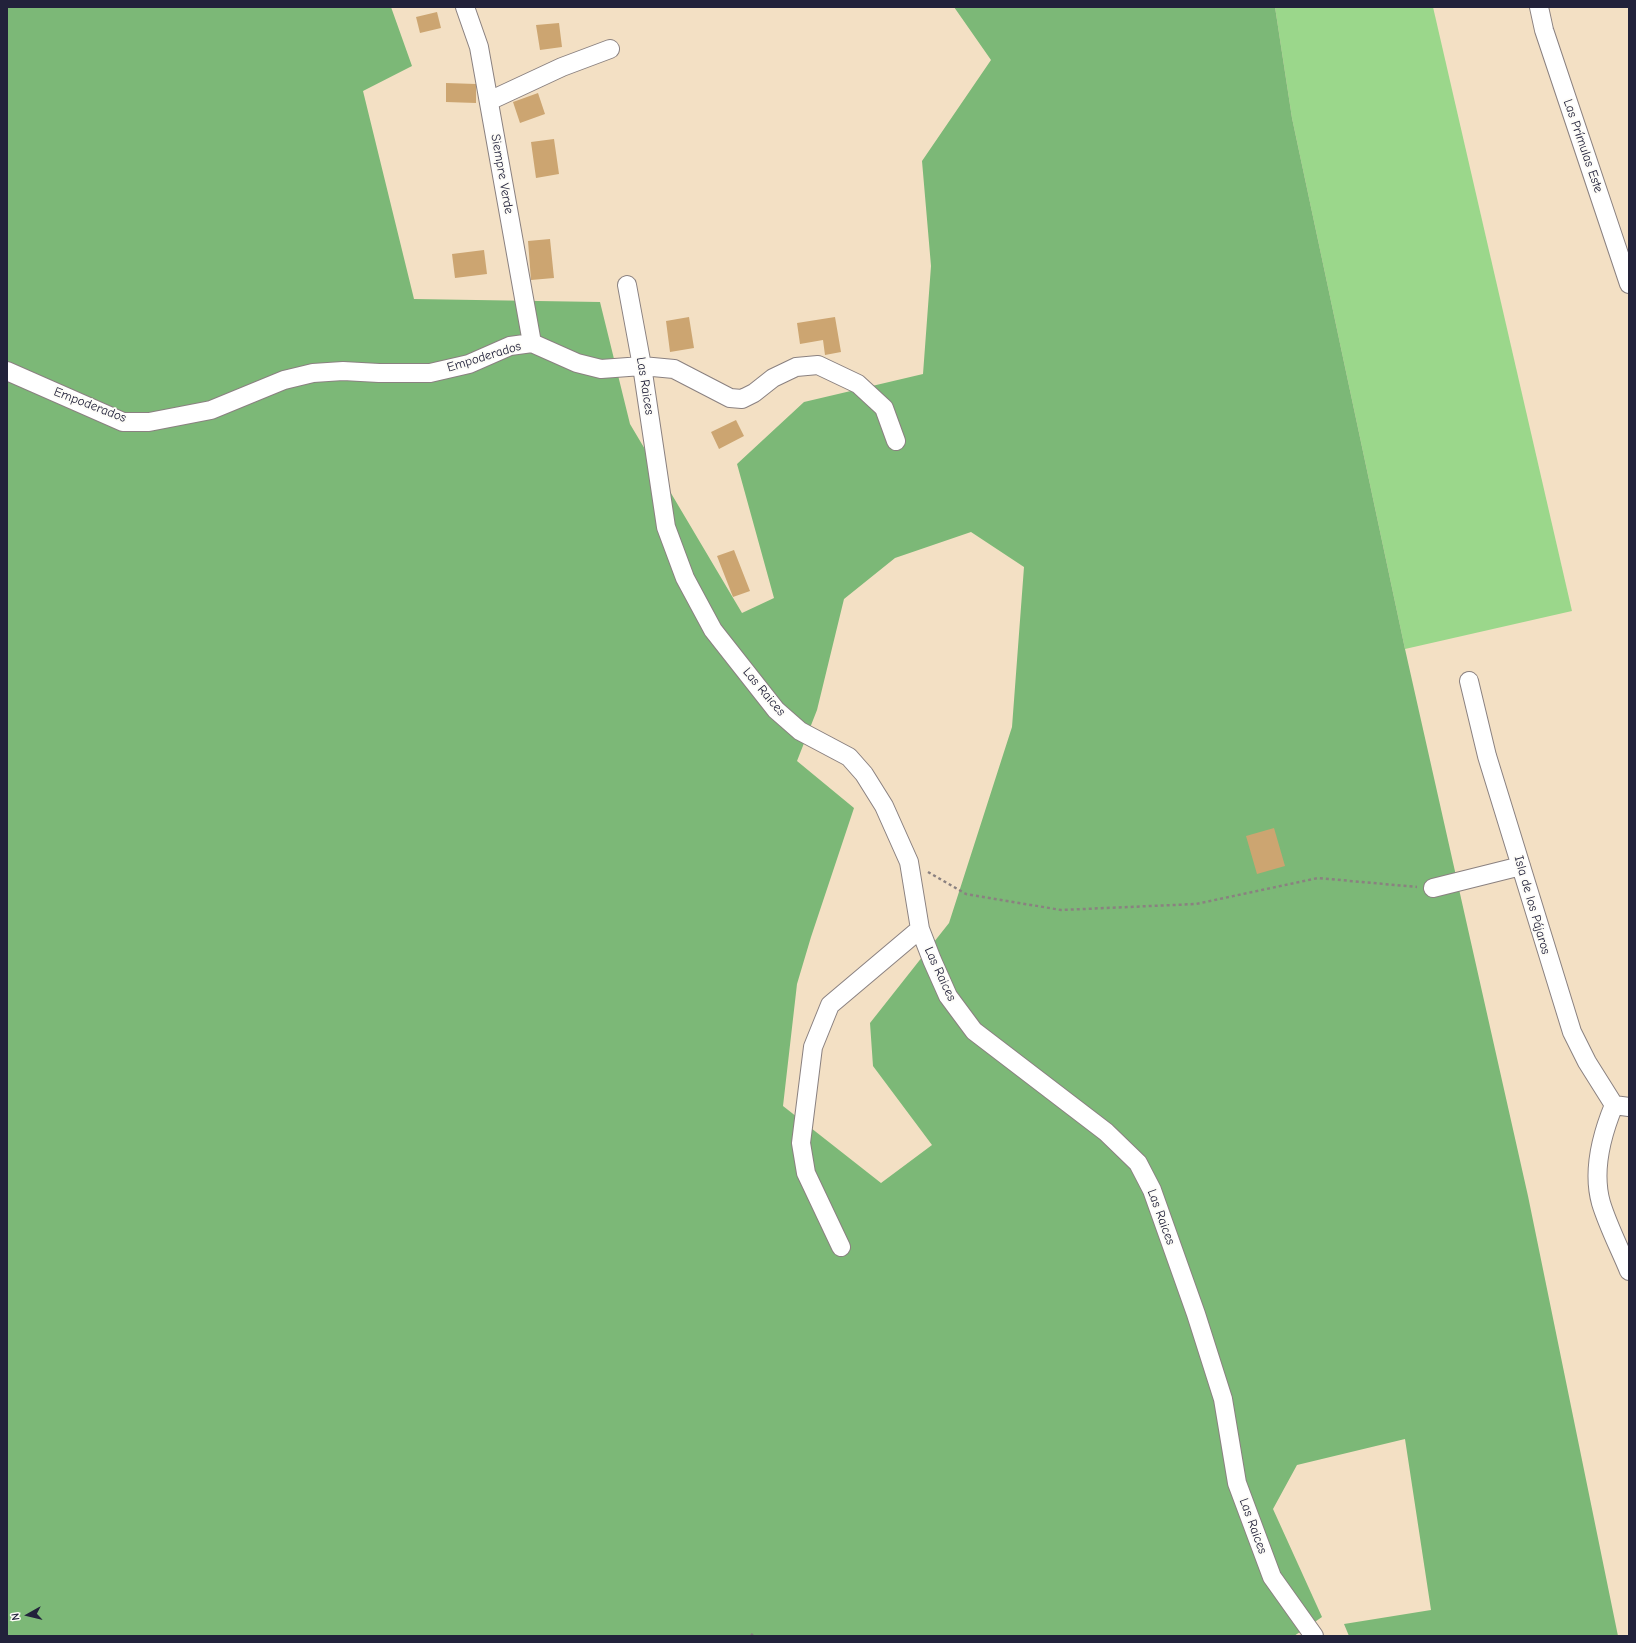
<!DOCTYPE html>
<meta charset="utf-8">
<style>
body{margin:0}
#map{position:relative;width:1636px;height:1643px;overflow:hidden;background:#f3e0c4;font-family:"Comic Neue",sans-serif}
canvas{display:block}
.frame{position:absolute;inset:0;border:8px solid #22223b;pointer-events:none}
.north{position:absolute;left:8px;top:1595px;width:40px;height:40px;-webkit-text-stroke:3px #fdfcf7;paint-order:stroke;rotate:262deg;font-size:11px;font-weight:700;line-height:16px;text-align:center;color:#22223b}
.north::after{content:'';display:block;margin:auto;width:14px;height:18px;background:#22223b;clip-path:polygon(50% 0,100% 100%,50% 72%,0 100%)}
</style>
<div id="map">
<canvas width="1636" height="1643"></canvas>
<div class="frame"></div>
<div class="north">N</div>
</div>
<script>
const ctx = document.querySelector('canvas').getContext('2d');
ctx.lineJoin = 'round';
function fill(path, color) { ctx.fillStyle = color; ctx.fill(path, 'evenodd'); }
function trace(path, color, width, dash) { ctx.strokeStyle = color; ctx.lineWidth = width; ctx.lineCap = dash ? 'butt' : 'round'; ctx.setLineDash(dash || []); ctx.stroke(path); }
function write(font, color, halo, rows, align = 'center') {
  ctx.font = font + ' "Comic Neue",sans-serif'; ctx.lineWidth = 3.5; ctx.setLineDash([]); ctx.textBaseline = 'middle'; ctx.strokeStyle = halo; ctx.fillStyle = color; for (const [text, x, y, turn = 0] of rows) {
    ctx.save(); ctx.translate(x, y); ctx.rotate((+turn || 0) * Math.PI / 180); ctx.textAlign = isNaN(turn) ? turn : align; if (halo) ctx.strokeText(text, 0, 0); ctx.fillText(text, 0, 0); ctx.restore();
  }
}
fill(new Path2D(`
 M1275,7h158l139,604 -167,38 -113,-531z`), '#9bd78b');
fill(new Path2D(`
 M7,7h384l21,59 -49,25 51,208 186,3 30,122 112,189 32,-15 -37,-134 67,-62 119,-28 8,-108 -9,-105 69,-101 -37,-53h321l17,111 113,531 123,547 90,440h-269l-5,-12 87,-14 -26,-171 -108,26 -24,44 49,108 -28,19h-1287zM971,532l53,35 -12,160 -63,196 -79,100 3,43 59,79 -51,38 -98,-77 14,-122 14,-47 43,-129 -57,-47 20,-51 27,-111 51,-41z`), '#7cb877');
fill(new Path2D(`
 M437,12l4,16 -21,5 -4,-16z
 M559,23l3,24 -22,3 -4,-25z
 M446,83l30,1v19l-30,-1z
 M538,93l7,21 -25,9 -7,-21z
 M554,139l5,35 -23,4 -5,-36z
 M550,239l4,39 -23,2 -3,-39z
 M484,250l3,24 -32,4 -3,-24z
 M689,317l5,31 -24,4 -4,-31z
 M835,317l6,35 -16,3 -2,-15 -23,4 -3,-21z
 M736,420l8,16 -25,13 -8,-17z
 M734,550l16,41 -17,6 -16,-41z
 M1274,828l11,38 -28,8 -11,-38z`), '#cca571');
const minor = new Path2D(`
 M465,7l14,40 53,296
 M1539,7l5,23 85,254
 M489,101l73,-34 48,-18
 M627,285l15,81 24,161 19,51 28,52 63,80 24,21 49,26 15,17 20,32 25,56 11,67 12,31 16,36 26,35 132,101 32,31 14,27 44,124 27,85 14,84 35,94 42,59
 M7,371l116,51h26l62,-12 73,-30 29,-7 30,-2 36,2h51l39,-9 41,-18 22,-3 45,20 24,6 41,-3 32,3 56,29 12,1 12,-6 19,-15 23,-11 22,-2 40,19 26,24 12,33
 M1469,681l18,75 85,276 15,30 27,43 15,2
 M1433,888l88,-22
 M1614,1105c-12,29 -22,66 -13,98 7,23 19,46 28,68
 M841,1247l-35,-74 -5,-30 12,-96 17,-42 90,-76`);
trace(minor, '#8a8180', 20);
trace(new Path2D(`
 M928,872l38,22 95,16 135,-6 122,-26 99,9
 M751,1634l2,2`), '#8a8180', 2.5, [3, 3]);
trace(minor, '#fff', 18);
write('13px', '#22223b', '#fdfcf7', [
 ["Las Prímulas Este",1583,146,71],
 ["Siempre Verde",502,174,80],
 ["Empoderados",484,357,-17],
 ["Las Raices",645,386,81],
 ["Empoderados",90,405,21],
 ["Las Raices",764,692,50],
 ["Isla de los Pájaros",1532,905,74],
 ["Las Raices",940,974,65],
 ["Las Raices",1161,1217,70],
 ["Las Raices",1253,1526,70]
]);
</script>
